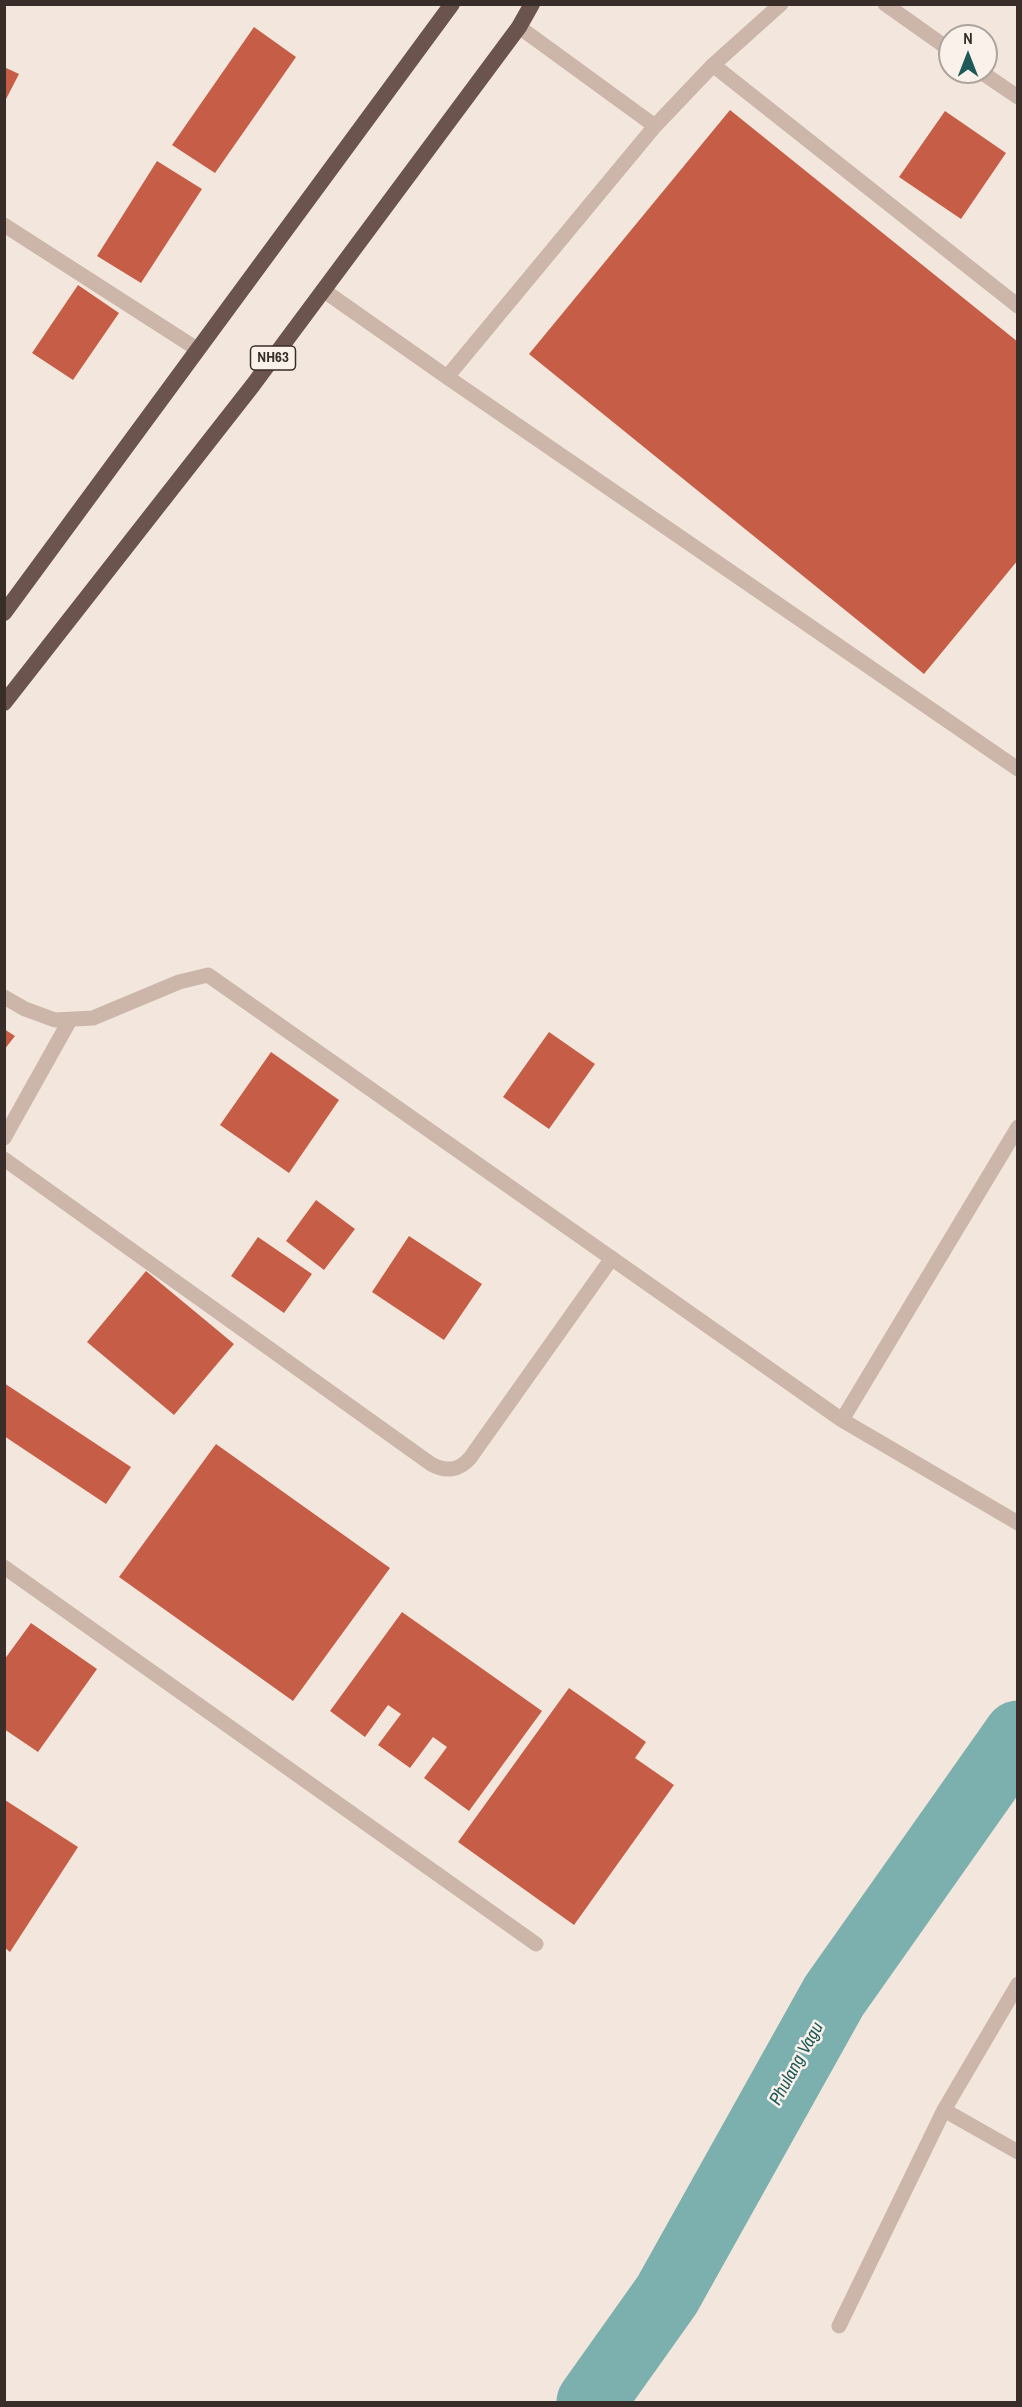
<!DOCTYPE html>
<style>
body{margin:0}
#map{position:relative;width:1022px;height:2407px;overflow:hidden;background:#f3e7dd;font-family:"Archivo Narrow",sans-serif}
canvas{display:block}
.frame{position:absolute;inset:0;border:6px solid #382d29;pointer-events:none}
.north{position:absolute;left:938px;top:24px;width:60px;height:60px;box-sizing:border-box;background:#faf2ea;border:2px solid #aca39d;border-radius:50%;rotate:0deg;font-size:16px;font-weight:700;line-height:24px;text-align:center;color:#382d29}
.north::after{content:'';display:block;margin:auto;width:21px;height:27px;background:#1e5a5a;clip-path:polygon(50% 0,100% 100%,50% 72%,0 100%)}
</style>
<div id="map">
<canvas width="1022" height="2407"></canvas>
<div class="frame"></div>
<div class="north">N</div>
</div>
<script>
const ctx = document.querySelector('canvas').getContext('2d');
ctx.lineJoin = 'round';
function trace(path, color, width, dash) { ctx.strokeStyle = color; ctx.lineWidth = width; ctx.lineCap = dash ? 'butt' : 'round'; ctx.setLineDash(dash || []); ctx.stroke(path); }
function fill(path, color) { ctx.fillStyle = color; ctx.fill(path, 'evenodd'); }
function write(font, color, halo, rows, align = 'center') {
  ctx.font = font + ' "Archivo Narrow",sans-serif'; ctx.lineWidth = 5; ctx.setLineDash([]); ctx.textBaseline = 'middle'; ctx.strokeStyle = halo; ctx.fillStyle = color; for (const [text, x, y, turn = 0] of rows) {
    ctx.save(); ctx.translate(x, y); ctx.rotate((+turn || 0) * Math.PI / 180); ctx.textAlign = isNaN(turn) ? turn : align; if (halo) ctx.strokeText(text, 0, 0); ctx.fillText(text, 0, 0); ctx.restore();
  }
}
trace(new Path2D(`
 M591,2402l76,-107 167,-299 184,-261`), '#7cb0af', 69);
fill(new Path2D(`
 M254,27l42,30 -81,116 -43,-28z
 M4,67l15,7 -15,29z
 M730,110l288,232v218l-94,114 -395,-320z
 M945,111l61,42 -45,66 -62,-42z
 M157,161l45,28 -61,94 -44,-27z
 M78,285l41,28 -46,67 -41,-27z
 M4,1029l11,7 -11,14z
 M549,1032l46,32 -46,65 -46,-32z
 M271,1052l68,48 -50,73 -69,-48z
 M316,1200l39,29 -31,41 -38,-29z
 M409,1236l73,48 -38,56 -72,-48z
 M258,1237l54,37 -28,39 -53,-37z
 M146,1271l88,73 -60,71 -87,-73z
 M4,1383l127,84 -25,37 -102,-68z
 M216,1444l174,124 -97,133 -174,-124z
 M402,1612l140,99 -73,100 -45,-33 23,-31 -14,-10 -23,31 -32,-23 23,-31 -13,-9 -23,32 -35,-26z
 M31,1623l66,46 -59,83 -34,-23v-69z
 M569,1688l77,54 -11,16 39,27 -100,140 -116,-83z
 M5,1800l73,47 -68,105 -5,-4z`), '#c65e47');
trace(new Path2D(`
 M885,4l65,46
 M519,27l136,99
 M713,65l305,241
 M981,72l37,25
 M4,225l193,124
 M323,290l124,87 208,-251 58,-61 68,-61
 M447,377l571,392
 M4,997l21,12 30,11 38,-2 86,-36 29,-7 634,445 176,103
 M4,1138l66,-118
 M4,1159l427,305c14,8 28,7 39,-6l142,-200
 M842,1420l176,-293
 M4,1567l532,377
 M1018,1984l-74,126 74,42
 M839,2326l105,-216`), '#cbb6a9', 15);
trace(new Path2D(`
 M4,613l448,-609
 M4,703l249,-318 266,-358 13,-23`), '#6a544d', 16);
for (const [x, y, w] of [
 [273,358,45]
]) { const box = new Path2D(); box.roundRect(x - w / 2, y - 12, w, 24, 4.5); ctx.fillStyle = '#faf2ea'; ctx.fill(box); trace(box, '#382d29', 1.5); }
write('bold 15px', '#382d29', null, [
 ["NH63",273,358]
]);
write('italic 18px', '#1e5a5a', '#faf2ea', [
 ["Phulang Vagu",797,2064,-61]
]);
</script>
